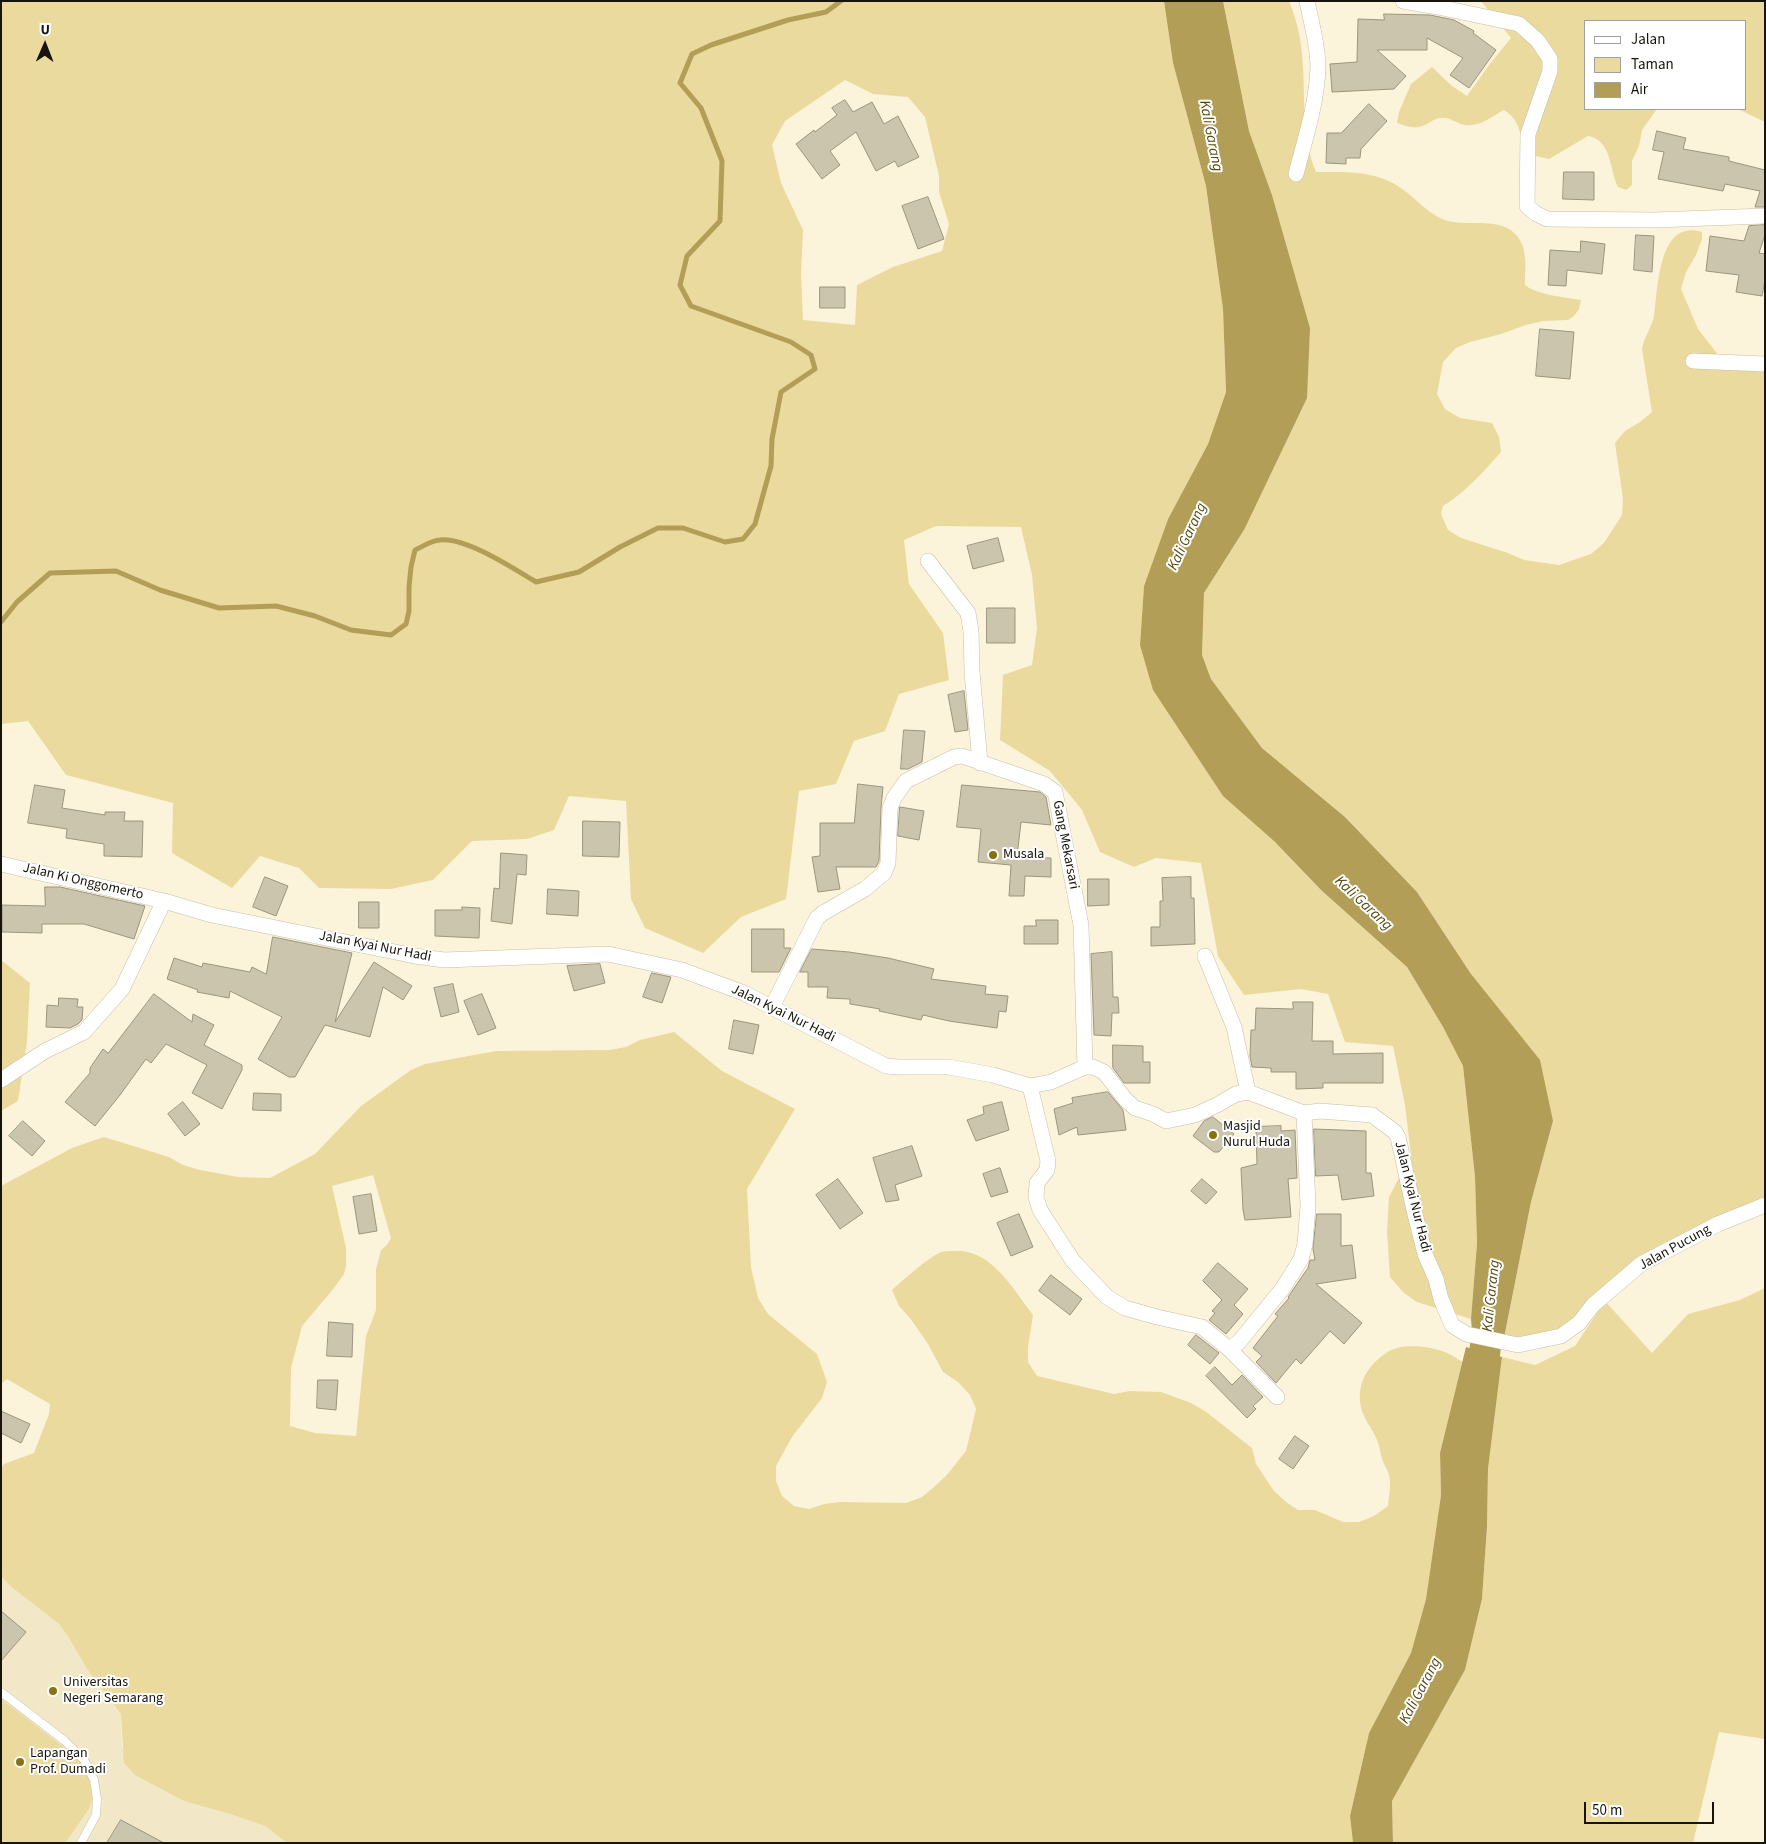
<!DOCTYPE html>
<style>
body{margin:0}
#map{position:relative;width:1766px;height:1844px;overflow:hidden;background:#fbf4db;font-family:"Source Sans 3",sans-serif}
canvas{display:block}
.frame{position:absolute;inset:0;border:2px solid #16140b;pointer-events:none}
.legend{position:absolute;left:1584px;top:20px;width:162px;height:90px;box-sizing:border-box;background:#fff;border:1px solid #a2a19d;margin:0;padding:6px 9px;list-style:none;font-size:15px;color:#16140b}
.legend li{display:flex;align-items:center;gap:10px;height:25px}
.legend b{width:25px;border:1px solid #a2a19d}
.north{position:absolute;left:20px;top:20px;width:50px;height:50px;-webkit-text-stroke:4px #fff;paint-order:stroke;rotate:1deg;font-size:14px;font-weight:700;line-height:20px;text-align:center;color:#16140b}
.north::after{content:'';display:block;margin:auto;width:18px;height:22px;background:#16140b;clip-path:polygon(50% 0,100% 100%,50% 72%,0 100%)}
.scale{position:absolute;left:1584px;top:1802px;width:130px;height:22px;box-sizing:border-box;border:2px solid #16140b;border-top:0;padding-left:6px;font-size:15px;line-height:18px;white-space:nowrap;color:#16140b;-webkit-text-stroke:4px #fff;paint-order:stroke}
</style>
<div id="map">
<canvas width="1766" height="1844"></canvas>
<div class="frame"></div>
<ul class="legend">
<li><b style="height:6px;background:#fff"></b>Jalan</li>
<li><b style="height:14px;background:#ebda9e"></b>Taman</li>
<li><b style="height:14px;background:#b29e57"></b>Air</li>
</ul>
<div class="north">U</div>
<div class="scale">50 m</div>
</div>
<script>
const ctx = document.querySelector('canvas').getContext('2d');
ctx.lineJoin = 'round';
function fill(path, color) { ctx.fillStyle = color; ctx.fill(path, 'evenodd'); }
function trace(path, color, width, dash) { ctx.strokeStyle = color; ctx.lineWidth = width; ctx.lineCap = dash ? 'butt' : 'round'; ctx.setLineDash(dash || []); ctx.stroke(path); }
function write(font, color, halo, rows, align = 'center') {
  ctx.font = font + ' "Source Sans 3",sans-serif'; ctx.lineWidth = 4; ctx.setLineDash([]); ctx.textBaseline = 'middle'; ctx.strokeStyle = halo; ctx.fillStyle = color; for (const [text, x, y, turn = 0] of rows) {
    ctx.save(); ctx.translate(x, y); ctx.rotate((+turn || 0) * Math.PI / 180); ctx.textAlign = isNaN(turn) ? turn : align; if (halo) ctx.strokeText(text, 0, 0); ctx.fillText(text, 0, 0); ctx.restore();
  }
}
fill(new Path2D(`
 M1,1576l9,10 49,38 10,14 18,31 34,45 1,33 62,54 49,14 32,11 22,17h-286z`), '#f2e8c8');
fill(new Path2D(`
 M1,1h1163l9,62 33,123 17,123 3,83 -18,52 -40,75 -24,67 -4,59 134,196 47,49 86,77 36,60 20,39 12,111 2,66 -6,76 -54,-17 -13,-9 -14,-16 -3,-45 2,-35 22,-42 -6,-50 -12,-59 -48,-4 -17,-48 -27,-5 -57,6 -26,-39 -17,-93 -45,-5 -22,9 -34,-15 -18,-42 -32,-39 -50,-31 3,-65 29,-10 5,-37 -5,-53 -11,-48 -85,-1 -32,14 5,44 34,49 6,47 -50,14 -14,37 -31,10 -18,43 -37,7 -13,108 -45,18 -38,36 -58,-25 -14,-29 -5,-98 -57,-5 -15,34 -27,9 -55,2 -39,39 -42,9 -72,-1 -20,-20 -39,-12 -28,32 -60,-35 1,-50 -107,-28 -38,-54 -27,3zM845,80l28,14 35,3 17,20 14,59v16l10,32 -7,27 -49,16 -36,18 -2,40 -52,-5 -2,-47 2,-43 -22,-47 -9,-38 13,-24z
 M1223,1h66c6,15 10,29 12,45 6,43 -2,85 15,126 28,0 57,-2 82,14 17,11 30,29 50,35 20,5 47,-3 64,10 17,14 13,34 13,54 12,10 39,12 56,15l-2,9 -5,7 -6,4 -25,1 -17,4 -25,9 -31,8 -14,6 -13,14 -6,32 8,15 15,9 32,5 7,14 2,15c-18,20 -35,40 -58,54l-2,8 7,16 13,8 47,15 16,7 35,5 32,-11 13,-11 18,-28 1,-16 -8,-56 10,-12 15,-9 12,-10 -10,-63c2,-12 10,-22 12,-33 4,-27 4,-98 48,-84v7l-6,16 -10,17 -5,17 17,40 28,36 39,6v828l-122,56 -79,83 -19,10 -41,-10 27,-136 22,-81 -82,-147 -54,-82 -72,-75 -83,-69 -51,-69 -9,-24 2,-62 40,-63 66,-202 -38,-133 -23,-64z
 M1481,1h284v121l-27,-13h7v-88h-160v88h72l-15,21 -3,16 -7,15v24l-6,5 -8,-3c-9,-18 -6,-47 -30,-51l-39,23 -27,-6c-1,-18 -1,-32 -18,-43 -15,8 -26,19 -43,14 -5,-2 -10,-5 -15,-6 -20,-2 -17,18 -49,5l2,-11 12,-28 21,-17 20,19 15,10 22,-31 22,-27z
 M1,960l29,23 -3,59 -9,59 -17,10z
 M674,1032l48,39 73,38 -48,80 4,78 7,31 10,16 49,40 10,28 -5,16 -30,39 -16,29v15l6,15 12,10 15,3 15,-5 16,-2 66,1 16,-6 12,-10 12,-11 20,-25 10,-42 -6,-14 -12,-13 -15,-10 -15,-28 -18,-26 -11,-12 -7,-16c11,-10 37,-33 49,-38 3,-1 8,-1 12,-1 37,-4 61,39 80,64l-5,32v15l9,14 77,18 16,-3 31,1 30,11 14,8 47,37 4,16 18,27 12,11 12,8h17l28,12h16l15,-6 14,-10c1,-11 4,-23 0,-34 -2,-5 -5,-9 -6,-14 -2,-5 -2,-10 -4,-15 -3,-10 -10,-18 -14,-27 -11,-26 1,-49 22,-63 14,-10 40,-7 56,-2 7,2 14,7 21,11l-23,91 1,42 -15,104 -15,54 -42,80 -19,83 3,27h-1066l-22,-17 -32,-11 -49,-14 -49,-26 -11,-12 -3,-49 -34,-45 -18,-31 -10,-14 -49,-38 -9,-10v-108l3,-4 30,-11 15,-39 1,-10 -43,-25 -6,5v-198l71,-38 32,-11 65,20 14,8 17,5 38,7 32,1 45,-24 46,-48 50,-36 14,-6 71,-13 114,-1 16,-3 14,-7zM373,1175l18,63 -4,7 -6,5 -5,19v41l-10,26 -10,100 -41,-3 -25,-7 1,-58 11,-42 32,-38 10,-14 2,-8v-18l-14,-62z
 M1765,1288v451l-46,-7 -26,111h-300l-1,-42 73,-131 17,-71 5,-72 1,-58 14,-112 33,8 40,-19 30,-45 47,52 36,-39 52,-14z
 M1,1699l60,46 22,19 7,16 2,18 -3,11 -24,34h-64z`), '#ebda9e');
fill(new Path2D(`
 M1164,1h59l26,130 23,64 38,133 -3,70 -63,132 -40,63 -2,62 9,24 51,69 83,69 72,75 54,82 69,86 13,61 -22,81 -27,136 -32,-7 -1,-12 6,-76 -2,-66 -12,-111 -20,-39 -36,-60 -86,-77 -47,-49 -51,-45 -70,-106 -13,-45 4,-59 24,-67 40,-75 18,-52 -3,-83 -17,-123 -33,-123z
 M1466,1347l36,10 -14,112 -1,58 -5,72 -17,71 -73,131 1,42h-40l-3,-27 19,-83 42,-80 15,-54 15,-104 -1,-42z`), '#b29e57');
trace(new Path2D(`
 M1,622l16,-20 33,-29 66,-2 44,19 59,18 57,-2 39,10 36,14 40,5 15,-11 3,-13v-24l2,-20 4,-17c7,-3 17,-10 25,-10 26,-3 74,29 96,42l43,-10 41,-25 38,-19h25l42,14 18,-3 12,-15 16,-58 1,-27 9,-47 34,-23 -4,-14 -20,-13 -100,-36 -11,-21 7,-29 33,-35 2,-60 -21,-53 -21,-25 12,-29 19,-9 77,-25 38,-8 15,-11`), '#b29e57', 5);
trace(new Path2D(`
 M1480,1396l10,-92`), '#b29e57', 31);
const building = new Path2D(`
 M1384,14l46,1 24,5 20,11 -1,2 23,17 -27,38 -19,-13 13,-17 -36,-20v12h-50l29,26 -12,13 -62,3 -2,-28 27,-2 1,-43 26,1z
 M845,100l8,12 19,-10 12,22 14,-8 21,41 -21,10 -3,-6 -19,10 -20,-39 -26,19 10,14 -18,14 -26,-35 18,-14 1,2 22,-17 -5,-7z
 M1369,104l18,17 -26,28 -1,9h-14v6l-20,-1 1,-30h14z
 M1657,131l29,7 -3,11 46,8v4l36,9v37h-10l5,-16 -35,-7 -2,7 -65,-12 6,-27 -11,-2z
 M1564,172h30v28l-31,-1z
 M928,197l16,42 -26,10 -16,-43z
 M1765,225v10l-6,18 6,1v26l-3,16 -26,-4 3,-17 -33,-4 4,-35 34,5 5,-15z
 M1636,235l18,1 -2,36 -18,-2z
 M1581,241l24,3 -3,30 -35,-4 -1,16 -18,-1 2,-35 30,2z
 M820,287h25v21h-25z
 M1540,329l34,3 -4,47 -34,-3z
 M998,538l6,23 -31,8 -6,-23z
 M987,608h28v35h-28z
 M964,691l4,39 -13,2 -7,-37z
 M904,730l21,1 -3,31 -14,7h-7z
 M858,784l25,3 -2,21 -2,53 -3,6h-40l4,22 -22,3 -6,-35 8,-1v-33h34z
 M35,785l30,5 -3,18 43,7v-3h20l-1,9h19l-1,36 -38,-1v-12l-38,-6 1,-9 -39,-6z
 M962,785l78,7 6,5 5,28 -30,-3 -4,35 34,1v19l-26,-1 -1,20h-15l2,-31 -33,-3 3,-33 -24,-2z
 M900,807l24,4 -5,29 -21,-4z
 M583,821l37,1 -1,35 -36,-1z
 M501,853l26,2 -1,20 -9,-1 -5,50 -21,-3 3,-33 5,1z
 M265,877l23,9 -12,30 -23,-9z
 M1191,877v21h3l1,46 -44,2v-19h9v-26h3l-1,-23z
 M1088,879h21v26l-21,1z
 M45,887h15l85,19 -11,33 -50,-15h-42v9l-40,-1v-27l43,1z
 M548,889l31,2 -1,25 -31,-2z
 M359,902h20v26h-20z
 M462,907l18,1 -1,30 -44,-2v-26h27z
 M1036,920h22v24h-34v-18h12z
 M752,929h32v19h7l-12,24h-27z
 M273,937l79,16 -17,69 39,-60 38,24 -9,14 -20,-13 -13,50 -45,-12 -30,52h-6l-31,-18 24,-42 -52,-26 -1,7 -32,-6 1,-2 -31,-11 7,-21 28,9 1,-4 47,9 2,-5 14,7z
 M812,949l37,3 39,6 46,11 -3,10 55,7 -1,8 23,2 -2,16 -7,-1 -2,17 -48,-7 -26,-6 -2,5 -42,-9 1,-2 -30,-5v-5l-23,-1 1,-11h-20v-15h-8z
 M1112,952l1,45h5l1,16h-7l-1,23 -17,-1 -3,-81z
 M600,964l5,19 -31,8 -7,-25z
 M652,973l19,4 -9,26 -19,-6z
 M453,984l6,28 -18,5 -7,-29z
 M154,994l38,28 1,-8 21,11 -10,20 38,20v5l-20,39 -30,-16 15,-28 -41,-21 -15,19 -5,-4 -26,36 -25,31 -30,-24 25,-29v-5l13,-19 5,4z
 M482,994l14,34 -18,7 -14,-34z
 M59,998l19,1 -1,8h6l-1,13 -4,4 -8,4 -24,-1 1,-22 11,1z
 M1293,1002h20l-1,39h21v13l50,-1v30h-60v5l-27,1v-17h-25v-4l-19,-1 -2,-11 1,-26h4l1,-22 37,1z
 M734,1020l25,5 -6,29 -24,-5z
 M1113,1045l30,1v16h7v21h-26l-11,-15z
 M1108,1092l15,18 3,20 -48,5 -1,-8 -18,8 -5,-26 19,-6 -1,-5z
 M254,1093l27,1v17l-28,-1z
 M183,1102l17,22 -15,12 -17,-22z
 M1002,1102l7,28 -33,11 -9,-21 17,-6 -1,-7z
 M1213,1117l21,17 -15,18h-5l-21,-16 11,-15z
 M23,1121l22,20 -13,15 -23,-20z
 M1281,1126v5l14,-1 2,48 -9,1 3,38 -46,3 -2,-10 -2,-42 16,-4 -1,-37z
 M1314,1129l52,2v42h5l3,23 -32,4 -4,-25 -22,1z
 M912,1146l10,30 -27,9 4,15 -13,2 -13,-44z
 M1000,1168l8,24 -17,5 -8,-23z
 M838,1179l25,34 -23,16 -24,-34z
 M1202,1179l15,13 -11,12 -15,-13z
 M371,1194l6,37 -18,3 -6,-37z
 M1019,1214l14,33 -22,9 -14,-33z
 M1317,1214h24v32l11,-1 4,33 -40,6 46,39 -18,21 -14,-13 -29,33 -5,-5 -20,24 -20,-21 6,-6 -9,-8 25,-32 -3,-2 14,-16 -1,-1 20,-29 2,-8h5l-2,-11z
 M1218,1263l30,26 -14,16 9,9 -17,20 -17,-14 6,-7 -3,-2 10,-11 -19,-19z
 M1051,1275l31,24 -12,16 -31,-24z
 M329,1322l24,2 -1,33 -25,-1z
 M1196,1335l23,18 -9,11 -22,-19z
 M1215,1367l17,18 10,-10 21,22 -10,9 3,3 -9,9 -41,-42z
 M318,1380h20l-2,30 -19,-2z
 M1,1411l29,13 -9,19 -20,-10z
 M1295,1436l14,10 -16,23 -14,-10z
 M1,1611l25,21 -25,29z
 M121,1820l43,23h-57z`);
fill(building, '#ccc5ad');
trace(building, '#9c957e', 1);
const lane = new Path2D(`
 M1,1692l64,49 19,19 10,20 3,19 -1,16 -15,28`);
const street = new Path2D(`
 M1403,1l35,6 81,17 19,17 12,18v12l-22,63 -1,72 8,7 12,6 107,1 111,-4
 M1296,174c9,-35 21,-71 22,-107 0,-22 -7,-45 -11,-66
 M1693,361l72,3
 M928,561l40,52 3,18 1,41 8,91
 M1,864l163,37 48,14 203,41 29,4 164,-6 74,16 62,23 142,73 12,1h51l44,8 37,11 21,-4 34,-15h8l11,5 21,27 10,9 18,6 13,7 29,-6 22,-10 19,-11 12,-2 56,21 16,-2 52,4 23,17 3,5 16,73 11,44 11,25 5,20 11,26 14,9 52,11 43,-9 18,-13 14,-18 48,-41 77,-40 47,-19
 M1205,956l29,71 14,65
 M772,1007l45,-89 6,-5 42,-24 19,-16 4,-10 2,-55 4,-10 12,-17 48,-24 8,-1 82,28 11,8 26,133 4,142
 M1,1080l44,-29 39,-19 38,-43 42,-88
 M1030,1086l18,75 -1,9 -10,13 -1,14 4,13 33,51 16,17 18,19 18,11 32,9 45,10 27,22 10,-7 44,-54 18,-29 4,-15 3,-38 -4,-93
 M1229,1349l48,48`);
trace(lane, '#c5bfa7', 9);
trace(street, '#c5bfa7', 16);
trace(lane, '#fff', 8);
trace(street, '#fff', 15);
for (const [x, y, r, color] of [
 [993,855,5,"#897213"],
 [1213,1135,5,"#897213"],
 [53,1691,5,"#897213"],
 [20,1762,5,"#897213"]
]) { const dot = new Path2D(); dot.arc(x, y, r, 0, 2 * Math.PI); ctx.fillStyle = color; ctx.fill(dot); trace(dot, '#fff', 2); }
write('14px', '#16140b', '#fff', [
 ["Gang Mekarsari",1065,845,79],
 ["Jalan Ki Onggomerto",83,882,13],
 ["Jalan Kyai Nur Hadi",375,947,11],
 ["Jalan Kyai Nur Hadi",783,1014,26],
 ["Jalan Kyai Nur Hadi",1412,1197,76],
 ["Jalan Pucung",1675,1248,-29]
]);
write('14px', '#16140b', '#fff', [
 ["Musala",1003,855],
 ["Masjid",1223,1127],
 ["Nurul Huda",1223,1143],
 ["Universitas",63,1683],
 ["Negeri Semarang",63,1699],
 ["Lapangan",30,1754],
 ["Prof. Dumadi",30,1770]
], 'left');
write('italic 15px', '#584911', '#fff', [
 ["Kali Garang",1210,136,79],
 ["Kali Garang",1188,537,-65],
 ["Kali Garang",1363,904,43],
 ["Kali Garang",1492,1296,-84],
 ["Kali Garang",1421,1691,-62]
]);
</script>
